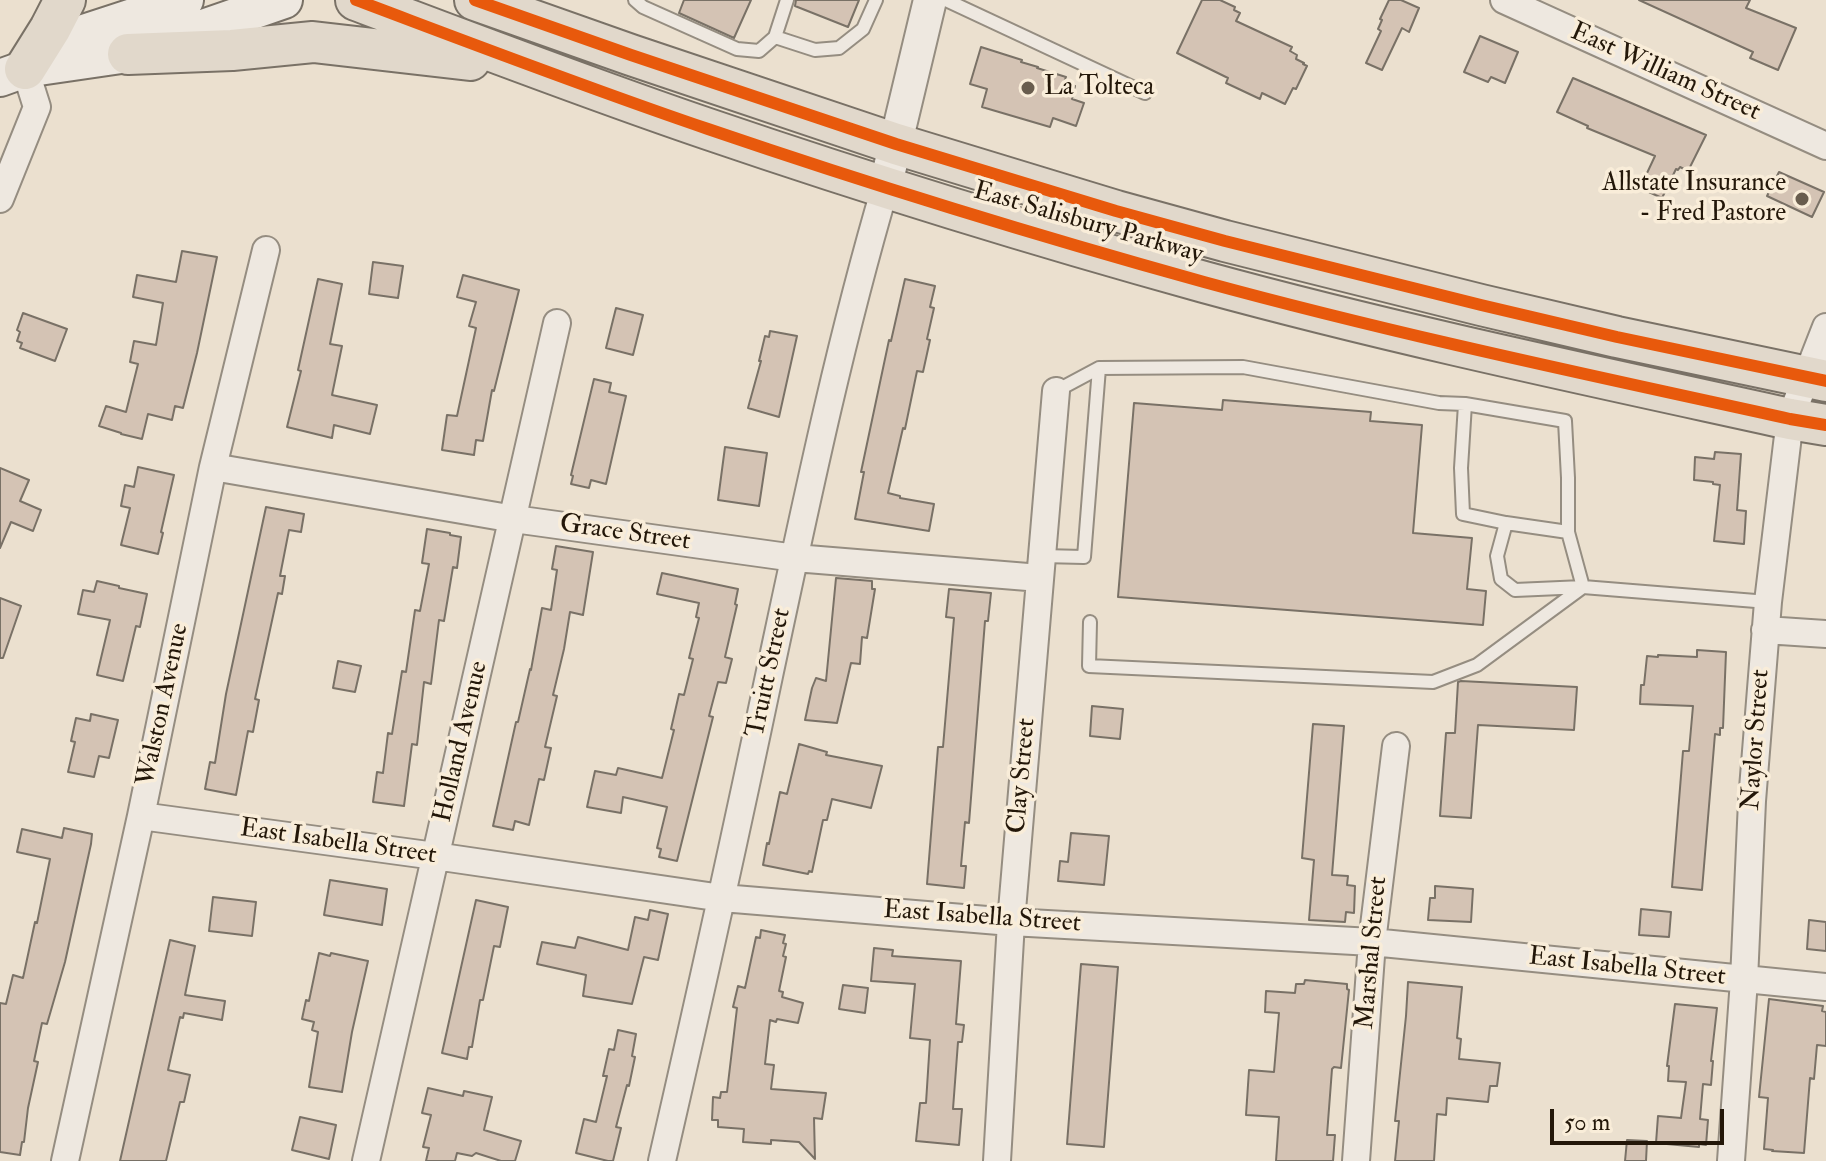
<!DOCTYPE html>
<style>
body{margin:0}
#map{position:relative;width:1826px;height:1161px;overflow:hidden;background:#ebe0cf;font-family:"IM FELL Double Pica",serif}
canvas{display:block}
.scale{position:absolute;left:1550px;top:1109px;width:174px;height:36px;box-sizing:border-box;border:4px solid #231709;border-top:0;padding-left:10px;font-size:24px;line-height:28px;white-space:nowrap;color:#231709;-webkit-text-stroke:6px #f9edd9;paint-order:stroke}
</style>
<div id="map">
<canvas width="1826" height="1161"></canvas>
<div class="scale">50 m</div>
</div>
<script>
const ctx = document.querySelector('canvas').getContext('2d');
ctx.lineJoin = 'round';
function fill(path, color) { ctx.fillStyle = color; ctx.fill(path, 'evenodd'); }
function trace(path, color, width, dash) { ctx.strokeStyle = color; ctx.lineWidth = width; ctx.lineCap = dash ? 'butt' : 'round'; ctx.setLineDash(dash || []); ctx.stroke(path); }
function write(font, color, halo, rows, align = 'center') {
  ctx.font = font + ' "IM FELL Double Pica",serif'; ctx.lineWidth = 7; ctx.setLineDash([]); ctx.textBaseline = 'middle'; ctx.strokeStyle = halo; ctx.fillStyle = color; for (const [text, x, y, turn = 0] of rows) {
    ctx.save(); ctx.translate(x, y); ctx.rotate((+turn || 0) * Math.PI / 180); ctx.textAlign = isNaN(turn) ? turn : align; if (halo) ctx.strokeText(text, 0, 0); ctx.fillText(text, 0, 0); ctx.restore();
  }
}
const building = new Path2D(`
 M684,0h67l-17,38 -55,-25z
 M796,0h63l-11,27 -53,-21z
 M1202,0h18l15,7 -1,3 6,3 -4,8 56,26 -2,4 7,4 -1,4 8,4 -1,1 4,2 -11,23 -3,-1 -8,16 -23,-11 -2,6 -34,-16 2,-5 -51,-25z
 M1389,0h12l18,8 -10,24 -7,-4 -20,42 -16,-7 15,-32 -3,-2 4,-9 -2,-1z
 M1639,0h111l-4,8 50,20 -18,42 -28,-12 3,-6z
 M1480,36l38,16 -13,31 -14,-6 -3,5 -24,-10z
 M981,47l41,13 -1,2 17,5 -1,1 29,9 -2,5 11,4 -3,13 12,4 -8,23 -23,-8 -3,9 -68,-20 5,-18 -17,-5z
 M1573,78l133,57 -18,36 -8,-4 -2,3 -2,-1 -14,29 -22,-10 15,-32 -68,-28 1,-2 -31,-14z
 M1779,172l45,20 -12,25 -45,-21z
 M182,251l35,6 -20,96 -14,55 -8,-2 -3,14 -24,-6 -6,25 -21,-5v-1l-22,-7 7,-20 20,6 12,-48 -8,-2 4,-21 22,4 7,-42 -30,-6 4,-22 39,7z
 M373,262l30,4 -5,32 -29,-4z
 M463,275l56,15 -25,101 -2,-1 -9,51 -7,-1 -2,15 -32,-5 5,-35 10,1 19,-88 -7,-2 7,-24 -19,-5z
 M318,279l24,5 -12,60 12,2 -10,49 45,10 -7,29 -36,-9 -2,13 -45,-11 14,-56 -3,-1z
 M905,279l30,7 -5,21 4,1 -7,31 3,1 -7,32 -6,-1 -12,58 -2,-1 -15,65 12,3v2l34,6 -5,27 -74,-12 9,-47h-3l28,-132 2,1z
 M616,308l27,7 -10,40 -27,-7z
 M23,313l44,16 -12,32 -35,-13 2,-5 -5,-2 3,-9 -3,-2z
 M770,331l27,5 -18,81 -31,-9 13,-47h-2l6,-25 4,1z
 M594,379l17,4 -2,9 17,4 -20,88 -15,-4 -2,8 -18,-4 2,-8 -2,-1z
 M1223,400l148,12 -1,9 52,4 -9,108 59,5 -5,51 19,2 -3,34 -365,-28 16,-194 88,7z
 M725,447l42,6 -8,53 -41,-6z
 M1715,452l26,2 -4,56 9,1 -2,33 -30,-3 6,-56 -7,-1v-2l-19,-2 1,-23 19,2z
 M138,467l36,8 -13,57 2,1 -5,21 -37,-9 9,-37 -9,-2 4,-21 9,2z
 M0,468l29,12 -9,21 21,9 -8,21 -22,-9 -11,26z
 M266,507l38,7 -3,18 -12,-2 -9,46h5l-3,18 -4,-1 -23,106 4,1 -6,32 -5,-1 -12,64 -31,-6 5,-27 5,1 11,-69z
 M427,529l23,4v2l11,2 -4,31 -4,-1 -9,54 -5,-1 -8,64 -7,-2 -7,63 -5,-1 -8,62 -31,-4 4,-30 6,1 5,-40 4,1 10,-63 4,1 9,-62 5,1 9,-47 -7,-1z
 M556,546l37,6 -10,63 -13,-3 -6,37 -11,46 4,1 -12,51 6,1 -7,32 -5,-1 -10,46 -14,-4 -2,9 -20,-4 23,-104h2l12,-53 1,1 11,-62 9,2 6,-40 -5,-1z
 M662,573l76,16 -3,15 2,1 -12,52 7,2 -6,24 -8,-1 -9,34 4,1 -36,144 -18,-4 2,-8 -4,-1 10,-41 -44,-10 -2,16 -34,-6 8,-36 21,4 2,-7 44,10 12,-48 -3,-1 8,-35 5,1 9,-36 -4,-1 10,-40 -3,-1 3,-14 -42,-9z
 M836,578l36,3v8h3l-8,49 -5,-1 -2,27 -9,-1 -14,60 -32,-3 7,-32 4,-10 10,3z
 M97,581l22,5v2l28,6 -7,33 -4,-1 -13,55 -26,-6 13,-55 -32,-6 5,-24 11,2z
 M949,589l42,4 -3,28h-3l-16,202 -4,-1 -4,44h5l-2,22 -37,-4 11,-137h5l11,-129 -8,-1z
 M0,598l21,8 -18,52h-3z
 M1697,650l29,2 -3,76h-3v7l-5,-1 -13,156 -30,-3 11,-136h6l4,-45 -53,-2 1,-19h3l3,-29 11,1v-2l39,2z
 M338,661l23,5 -6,26 -22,-4z
 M1461,681l116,6 -3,43 -96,-5 -7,93 -31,-2 6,-83h9l3,-51z
 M1092,706l31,3 -3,30 -30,-3z
 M91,714l27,6 -9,38 -10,-2 -5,21 -26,-5 7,-30 -4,-1 5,-23 14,3z
 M1313,724l31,2 -12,149 16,1 -1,9 8,1 -1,27 -8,-1 -1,10 -36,-2 5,-60 -12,-2z
 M799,744l28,8 -1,3 56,11 -11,42 -39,-9 -5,21h-4l-11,52 -3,-1 -1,3 -45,-9 4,-22 2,1 11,-52 7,2z
 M64,828l28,6 -1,10 -26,118 -18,62 -5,-1 -8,38 4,1 -10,46 -4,34h-2l-2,13 -20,-3v-149l6,1 7,-29 10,3 12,-56 2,1 13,-64 -33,-7 5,-23 40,9z
 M1071,833l38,3 -5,49 -46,-4 2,-20 8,1z
 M330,880l57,9 -5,36 -58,-10z
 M1435,886l38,3 -2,33 -43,-2 2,-22h5z
 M213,897l43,5 -4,34 -43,-5z
 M476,900l32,7 -8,40 -6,-1 -11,54h-3l-8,47h-3l-2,12 -25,-6z
 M1641,909l30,3 -2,25 -30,-2z
 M650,910l18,4 -10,46 -14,-3 -12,47 -49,-8 3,-21 -49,-11 5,-22 33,6 3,-11 50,13 7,-33 13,3z
 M1809,920l17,2v29l-19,-2z
 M761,930l24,5 -2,8 3,1 -3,12 3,1 -7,34 4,1 -1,5 21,6 -5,20 -21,-4 -1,3 -6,-2 -5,44 9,1 -3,24 55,4 -4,26 -8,-1 1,41 -16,-17 -28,-2v4l-28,-2 1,-13 -26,-2v-7h-6l1,-23 7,1 1,-6h6l10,-84 -4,-1 5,-21 7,2 11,-51 4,1z
 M170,940l25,6 -10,49 40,6 -3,19 -38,-7 -1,5 -3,-1 -12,53 22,5 -6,27h-4l-14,59h-46z
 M874,948l19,2 -1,6 69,5 -5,63 8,1 -2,17h-4l-5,67h9l-3,36 -43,-4 4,-38h6l4,-63 -20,-2 5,-54 -44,-3z
 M319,953l11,3 1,-3 37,8 -16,71 -10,60 -33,-5 9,-55 -6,-2 2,-8 -12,-3 4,-19 3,1z
 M1081,964l37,3 -14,180 -37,-3z
 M1305,980l42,4v5l2,1 -8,78 -7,-1 -2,2 -5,66h8l-2,26h-57l3,-44 -33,-2 3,-45 25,2 5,-59 -14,-1 1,-21 29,2 1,-9h8z
 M1408,982l54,5 -5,51 4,1 -2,20 41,4 -3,23h-7l-2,16 -41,-4 -1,17 -9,-1 -3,47h-39l4,-40h-4l11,-105z
 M843,985l25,3 -3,25 -26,-4z
 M1769,999l54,7 -1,5 4,1v34l-9,-1 -3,34 -4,-1 -6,75 -32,-2 1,-1 -9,-1 4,-51 -9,-1z
 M1675,1004l42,4 -6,53h2l-2,24 -8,-1 -3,35 8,1 -2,25 -7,-1v3l-43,-4 2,-27 23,2 5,-36 -18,-1 1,-15h-2z
 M618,1030l18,4 -4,22 3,1 -6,29 -2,-1 -11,42 5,1 -8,33h-5l-32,-8 8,-34 12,3 11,-46h-4l6,-27 5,1z
 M428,1088l35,8 1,-5 28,6 -8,33 37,11 -6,20h-14l-25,-8 -4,3 -15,-3 -2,8h-29l3,-13 -6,-1 8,-32 -9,-2z
 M300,1117l36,8 -7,34 -37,-9z
 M1627,1140l20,1 -1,20h-21z`);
fill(building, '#d4c3b4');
trace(building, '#797166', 2);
const service = new Path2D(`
 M635,0l8,7 94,42 22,2 16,-14 12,-37
 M946,0l199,93
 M775,37l40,13 24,-2 24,-19 13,-29
 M1056,391l43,-23 144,-1 196,36 26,1 100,17 3,57v54l15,55
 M1465,404l-4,64 2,46 43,9 62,9
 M1506,523l-9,33 4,23 14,11 68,-3 185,15
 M1042,556l42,1 15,-189
 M1090,622l-1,44 344,16 44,-17 106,-78`);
const minor = new Path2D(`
 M1504,0l322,146
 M0,199l37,-92 -12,-38
 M213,467l301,52 281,39 245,20
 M1765,630l61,4
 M141,816l294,40 287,42 289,24 361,20 454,45
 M65,1161l76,-345 72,-349 53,-217
 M366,1161c63,-279 129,-558 191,-838
 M662,1161c37,-161 73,-323 107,-485 35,-163 69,-328 116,-488
 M997,1161l14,-239 45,-531
 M1356,1161l16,-219 24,-196
 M1731,1161l13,-181 8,-179 16,-199 22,-183 36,-92`);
const tertiary = new Path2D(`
 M885,188l45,-188`);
const secondary = new Path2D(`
 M32,63l24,-21 129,-42
 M0,78l25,-9 103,-15 156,-54`);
const primary = new Path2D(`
 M356,0c117,44 234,89 352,129 164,56 330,107 496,153 194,53 390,94 586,137l36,6
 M475,0l156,55 265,89 220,67 109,30 256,64 136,32 209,44
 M128,54l104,-4 81,-8 157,18
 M25,69l25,-40 15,-29`);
trace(service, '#958d81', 16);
trace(minor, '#958d81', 30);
trace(tertiary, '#958d81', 36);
trace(secondary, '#797166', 40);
trace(primary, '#797166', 44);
trace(service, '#eee8e0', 12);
trace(minor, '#eee8e0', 26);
trace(tertiary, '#eee8e0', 32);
trace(secondary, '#eee8e0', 36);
trace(primary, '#e1d8cb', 40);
trace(new Path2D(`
 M356,0c117,44 234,89 352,129 164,56 330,107 496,153 194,53 390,94 586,137l36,6
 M475,0l156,55 265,89 220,67 109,30 256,64 136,32 209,44`), '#e8590c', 12);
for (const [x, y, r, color] of [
 [1028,88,8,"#695d4e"],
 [1802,199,8,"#695d4e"]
]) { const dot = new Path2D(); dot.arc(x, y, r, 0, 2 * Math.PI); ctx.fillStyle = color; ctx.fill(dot); trace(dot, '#f9edd9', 3); }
write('26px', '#231709', '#f9edd9', [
 ["East William Street",1665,73,24],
 ["East Salisbury Parkway",1088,224,16],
 ["Grace Street",625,534,8],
 ["Truitt Street",770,673,-78],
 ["Walston Avenue",164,705,-78],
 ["Naylor Street",1757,740,-86],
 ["Holland Avenue",462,742,-77],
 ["Clay Street",1023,776,-85],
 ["East Isabella Street",338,843,8],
 ["East Isabella Street",982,918,4],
 ["Marshal Street",1373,953,-85],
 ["East Isabella Street",1627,968,6]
]);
write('26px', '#231709', '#f9edd9', [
 ["La Tolteca",1044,88],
 ["Allstate Insurance",1786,184,"right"],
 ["- Fred Pastore",1786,214,"right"]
], 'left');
</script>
